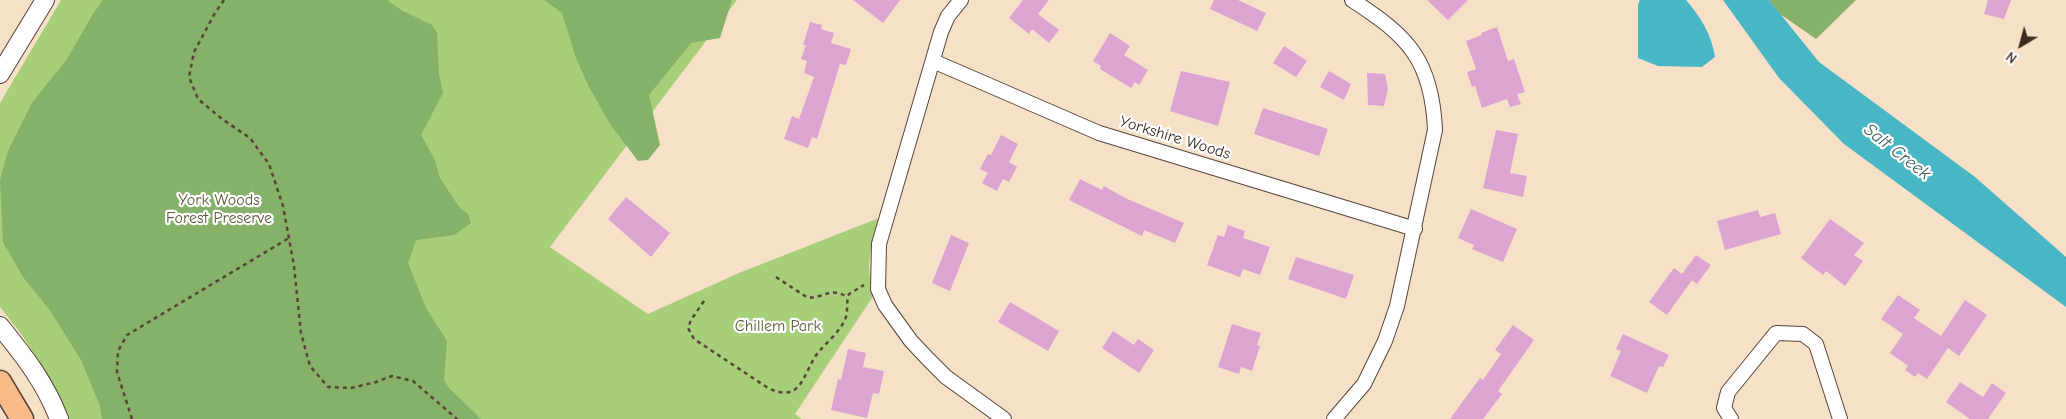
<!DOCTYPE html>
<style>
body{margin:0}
#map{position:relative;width:2066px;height:419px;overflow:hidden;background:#f6e1c8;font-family:"Comic Neue",sans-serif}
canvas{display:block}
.north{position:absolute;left:1996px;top:20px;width:50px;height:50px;-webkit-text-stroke:4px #fff;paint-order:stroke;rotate:217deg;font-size:14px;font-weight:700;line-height:20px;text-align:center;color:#3b2a1e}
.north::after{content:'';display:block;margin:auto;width:18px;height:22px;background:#3b2a1e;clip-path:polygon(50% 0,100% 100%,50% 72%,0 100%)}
</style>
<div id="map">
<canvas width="2066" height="419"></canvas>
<div class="north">N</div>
</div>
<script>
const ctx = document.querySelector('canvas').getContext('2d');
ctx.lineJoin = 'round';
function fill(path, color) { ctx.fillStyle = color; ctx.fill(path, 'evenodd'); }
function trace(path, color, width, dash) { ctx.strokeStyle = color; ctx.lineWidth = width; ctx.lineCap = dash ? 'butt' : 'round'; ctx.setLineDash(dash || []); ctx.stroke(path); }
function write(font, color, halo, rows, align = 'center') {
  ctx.font = font + ' "Comic Neue",sans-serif'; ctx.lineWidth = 4.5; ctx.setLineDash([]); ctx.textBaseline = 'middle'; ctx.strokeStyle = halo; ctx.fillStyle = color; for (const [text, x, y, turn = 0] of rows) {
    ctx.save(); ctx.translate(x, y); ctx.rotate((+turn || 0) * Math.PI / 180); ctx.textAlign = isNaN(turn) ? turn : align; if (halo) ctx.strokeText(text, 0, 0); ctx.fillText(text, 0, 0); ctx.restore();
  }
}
fill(new Path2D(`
 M61,0h676l-187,247 98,67 91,-41 140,-55c-9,26 -14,52 -5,77l-79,119 7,5h-734l-25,-50 -21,-34 -22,-28v-204z`), '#a7ce78');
fill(new Path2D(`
 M103,0h284l14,10 31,15 5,8 2,41 4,19 -22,42 14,25 5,18 19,29 9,7 3,9 -17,12 -38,5 -8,23 18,45 21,33 -3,39 5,8 32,31h-379l-2,-13 -19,-46 -32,-51 -26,-32 -20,-35 -3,-62 8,-29 24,-48 35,-44 26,-45z
 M544,0h188l-12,38 -29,5 -42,52 11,50 -12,15 -10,1 -28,-37 -22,-39 -12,-27 -14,-45z
 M1769,0h87l-40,39 -36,-25z`), '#85b168');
fill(new Path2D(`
 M1640,0h46c14,16 26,35 29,57l-13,10 -44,-1 -20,-8v-53z
 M1723,0h46l50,62 156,115 91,80v50l-222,-163 -65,-66z`), '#48b6c4');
fill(new Path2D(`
 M853,0h47l-17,23z
 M1023,0h26l-11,14 21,16 -10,13 -17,-14 -3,5 -20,-16z
 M1214,0h24l28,13 -9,18 -47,-22z
 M1427,0h41l-20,20z
 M1988,0h23l-7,19 -20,-5z
 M810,22l12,3 -1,4 13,4 -3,10 20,6 -5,16 -6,-1 -23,75 -5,-2 -4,11 -24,-9 8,-23 7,3 15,-42 -10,-4 3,-12 -6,-2 5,-14h-3z
 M1497,27l11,34 6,-2 11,33 -8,2 4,10 -11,3 -3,-8 -25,9 -7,-22 -3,1 -5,-15 9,-3 -10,-28 16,-6 -1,-2z
 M1110,33l20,13 -6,9 24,15 -9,15 -4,-3 -4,6 -31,-19 1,-3 -8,-5z
 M1284,46l23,15 -11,16 -23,-14z
 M1181,71l49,11 -12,44 -48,-15z
 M1329,71l22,13 -7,16 -24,-13z
 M1367,73l18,1 3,15 -4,17 -16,-1z
 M1263,108l65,21 -9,27 -65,-22z
 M1496,130l22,4 -8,39 17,3 -4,21 -40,-9z
 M1001,135l17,9 -9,18 8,5 -8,15 -6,-3 -6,12 -15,-8 6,-10 -8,-4 8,-15 3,1z
 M1080,179l22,11 2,-4 21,12 59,25 -9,20 -31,-13 -2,6 -73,-36z
 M626,197l44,36 -19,24 -43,-38z
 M1471,209l46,20 -14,33 -31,-13 2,-4 -16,-7z
 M1758,210l2,7 15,-4 6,21 -56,16 -8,-29z
 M1830,219l34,24 -10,12 9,6 -18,25 -19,-15 -3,4 -22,-17z
 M1228,225l17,6 -2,7 27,9 -10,28 -17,-6 -3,8 -33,-12 11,-30 6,2z
 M951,235l18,8 -19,48 -18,-8z
 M1696,255l15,10 -14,19 -5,-4 -25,35 -18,-13 25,-34 8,6z
 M1296,257l58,18 -8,24 -58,-20z
 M1898,295l22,15 -6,8 27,18 24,-36 22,15 -28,41 -11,-8 -21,31 -9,-6 -3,4 -10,-7 3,-4 -18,-13 13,-19 -22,-15z
 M1010,302l49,29 -11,20 -50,-29z
 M1232,324l29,9 -4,12 3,1 -8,25 -11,-4 -2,7 -21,-7z
 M1513,325l21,15 -36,51 4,3 -19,25h-33l30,-41 3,2 18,-26 -6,-4z
 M1113,331l21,14 4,-6 16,11 -15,23 -37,-25z
 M1623,334l46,21 -6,12 -4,-1 -12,27 -37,-17 11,-25 -5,-2z
 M848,349l18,4 -3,14 21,4 -5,23 -6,-1 -6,25 -36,-8 7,-31 3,1z
 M1960,382l23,15 9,-14 14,10 -18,26h-18l-24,-17z`), '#dca5d1');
const minor = new Path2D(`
 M961,0l-13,16 -7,16 -62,212 -1,45 7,16 26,36 17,18 18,18 58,42
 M933,61l166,72 316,96
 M1334,419l30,-35 21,-43 12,-35 38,-176c-3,-70 -27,-94 -83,-130
 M1731,419l-7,-11 4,-16 48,-59 27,1 13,10 24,75`);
const tertiary = new Path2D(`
 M0,74l45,-74
 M0,326c24,30 45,56 59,93`);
const trunk = new Path2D(`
 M0,382l22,37`);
trace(minor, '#574538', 16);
trace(tertiary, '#574538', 20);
trace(trunk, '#574538', 25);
trace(new Path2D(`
 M224,0l-9,13 -21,39 -5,25 9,22 24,20 28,19 19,26 14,42 11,60 7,67 9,33 18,21 23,1 25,-6 16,-6 21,5 44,38
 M776,277l32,21c18,-1 21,-11 40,-1
 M704,301l-13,19 -3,8 6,11 74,49c34,16 34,-13 49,-34 9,-12 23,-21 29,-37 2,-7 0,-15 3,-23l15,-9
 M132,419l-15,-47 1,-21 9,-16 162,-97`), '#574538', 2.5, [4, 4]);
trace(minor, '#fff', 14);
trace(tertiary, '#fff', 18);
trace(trunk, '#fabb8b', 22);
write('16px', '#3b2a1e', '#fff', [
 ["Yorkshire Woods",1175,138,17]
]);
write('16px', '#5b5b39', '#fff', [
 ["York Woods",219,200],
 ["Forest Preserve",219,218],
 ["Chillem Park",778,326]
]);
write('italic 18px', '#406260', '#fff', [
 ["Salt Creek",1897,152,38]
]);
</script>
